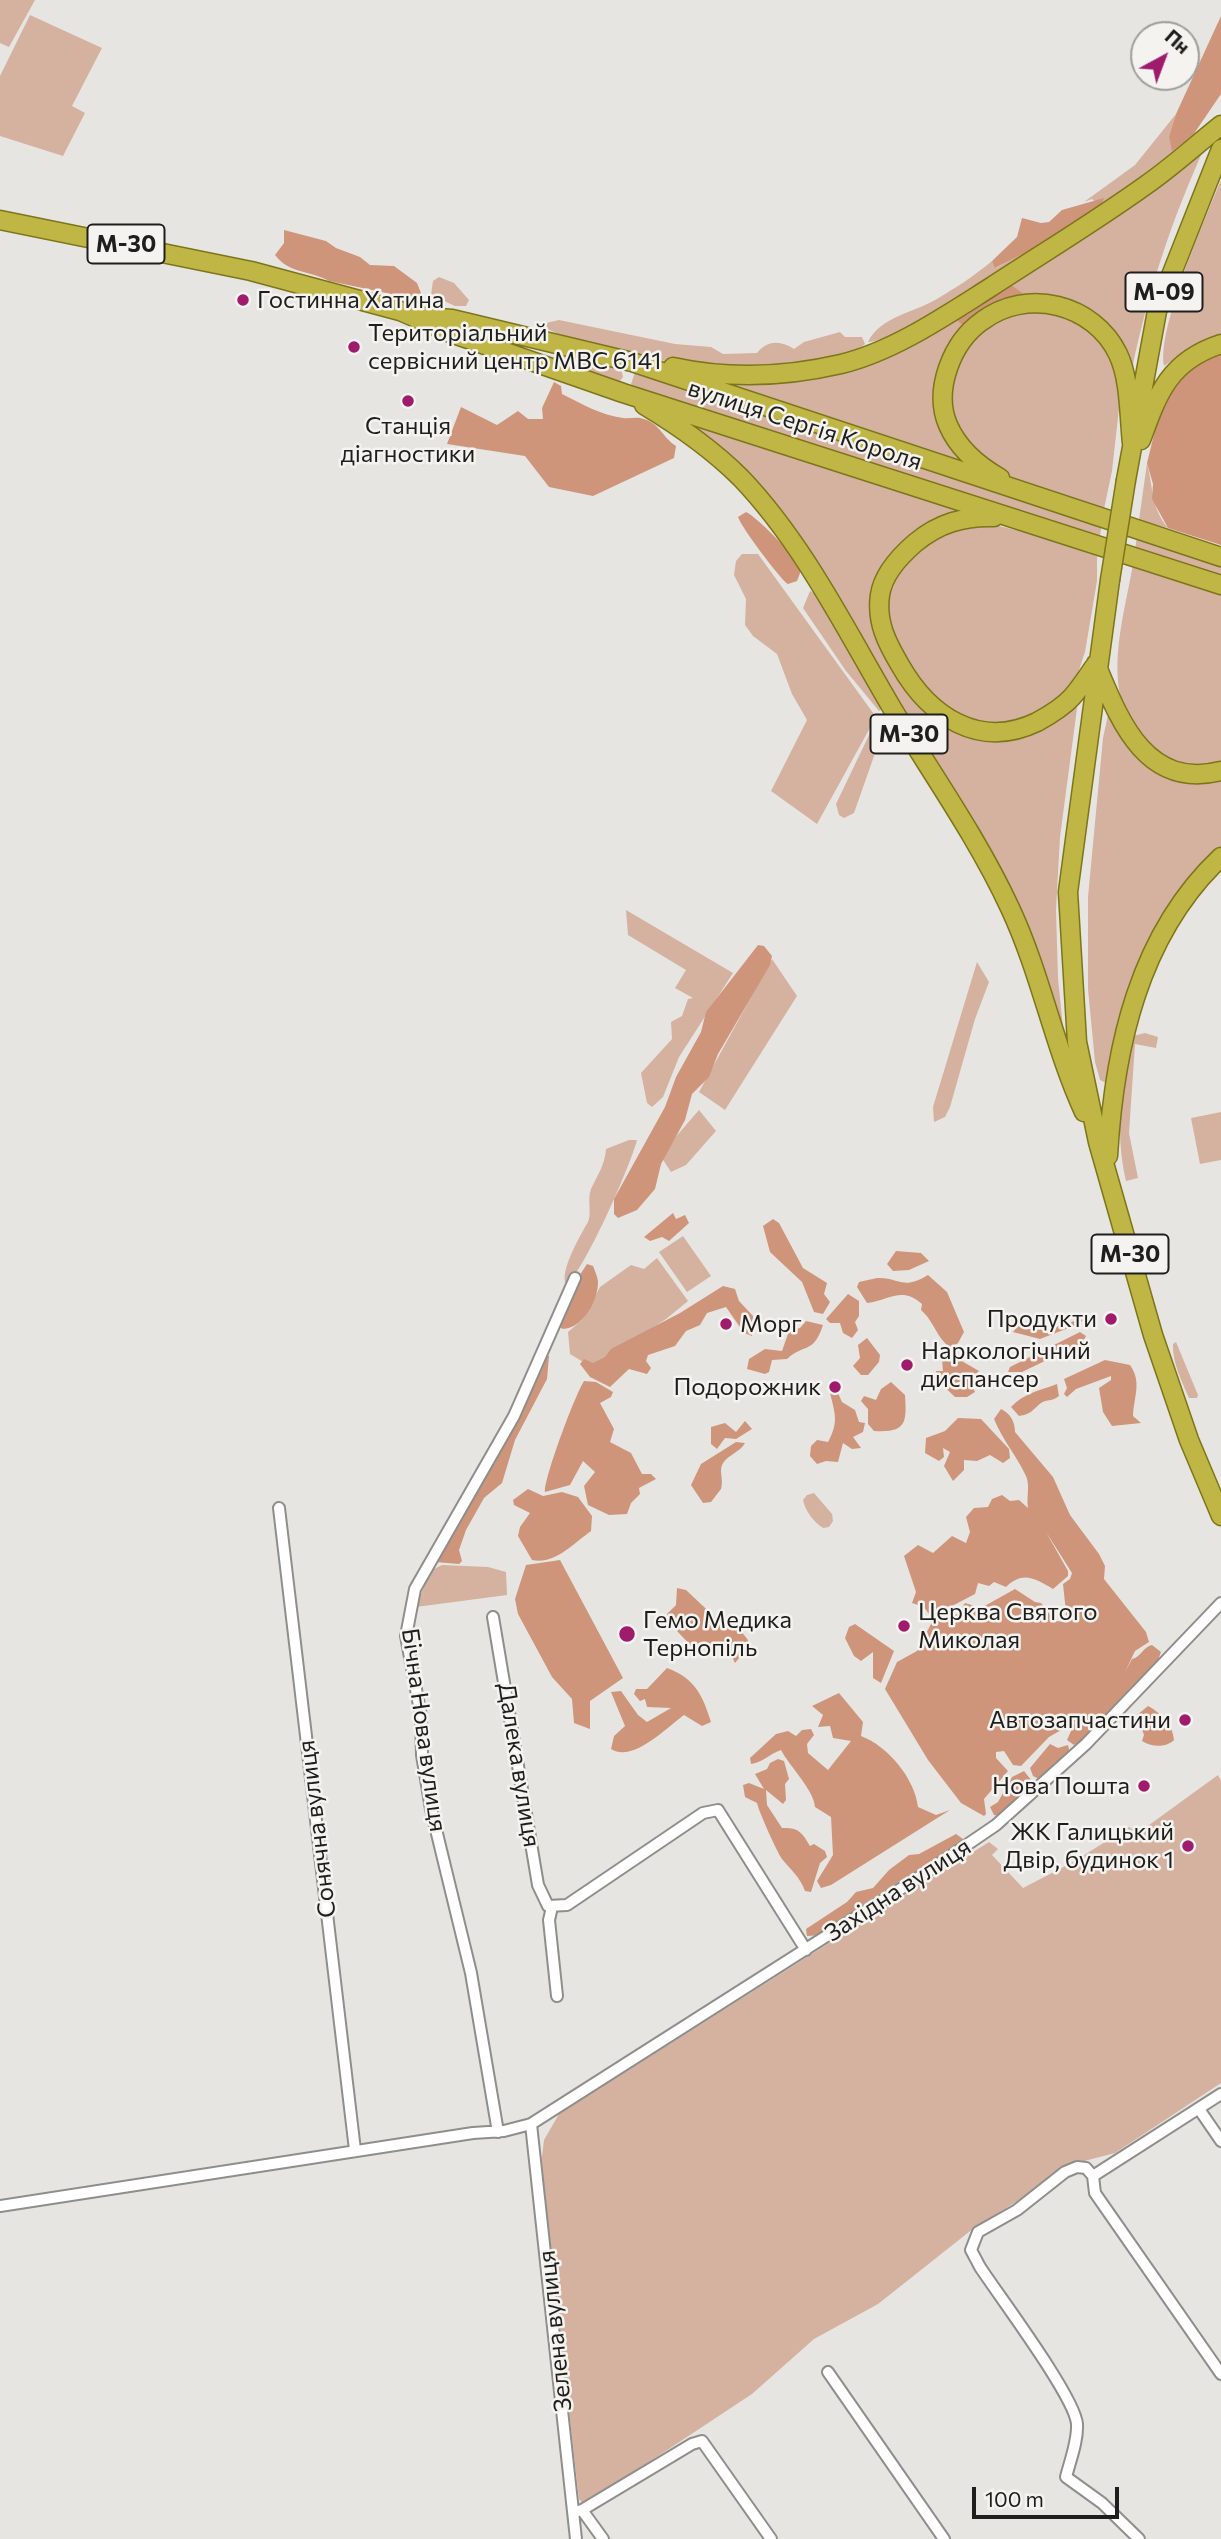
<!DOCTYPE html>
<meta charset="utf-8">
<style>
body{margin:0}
#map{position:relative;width:1221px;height:2539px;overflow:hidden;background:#e7e5e2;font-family:Commissioner,sans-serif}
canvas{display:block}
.north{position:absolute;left:1130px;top:21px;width:70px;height:70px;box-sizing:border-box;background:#f4f3ef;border:2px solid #9e9e9b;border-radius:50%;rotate:41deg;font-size:19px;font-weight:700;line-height:28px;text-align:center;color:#1e1e1d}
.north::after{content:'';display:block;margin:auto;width:24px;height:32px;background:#9f1c6d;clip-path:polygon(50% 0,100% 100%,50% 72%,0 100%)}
.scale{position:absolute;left:972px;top:2487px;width:147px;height:32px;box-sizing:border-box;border:4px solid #1e1e1d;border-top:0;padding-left:9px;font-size:21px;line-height:24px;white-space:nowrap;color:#1e1e1d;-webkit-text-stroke:5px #f4f3ef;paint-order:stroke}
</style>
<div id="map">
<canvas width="1221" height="2539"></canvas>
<div class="north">Пн</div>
<div class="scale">100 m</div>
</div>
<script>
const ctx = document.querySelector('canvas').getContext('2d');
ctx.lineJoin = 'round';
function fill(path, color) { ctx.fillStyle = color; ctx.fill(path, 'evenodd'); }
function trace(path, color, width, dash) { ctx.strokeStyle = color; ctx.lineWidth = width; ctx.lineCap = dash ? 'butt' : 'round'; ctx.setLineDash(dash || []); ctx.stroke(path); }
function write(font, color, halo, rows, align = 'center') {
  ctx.font = font + ' Commissioner,sans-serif'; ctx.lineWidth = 5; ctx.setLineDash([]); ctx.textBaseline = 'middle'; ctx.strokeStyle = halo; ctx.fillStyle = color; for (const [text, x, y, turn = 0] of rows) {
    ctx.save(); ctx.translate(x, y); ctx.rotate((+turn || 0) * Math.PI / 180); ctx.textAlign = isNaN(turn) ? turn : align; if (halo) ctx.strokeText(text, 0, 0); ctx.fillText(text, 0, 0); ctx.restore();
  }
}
fill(new Path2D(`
 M0,0h35l-26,47 -9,-4z
 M30,15l72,33 -30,58 13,7 -22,43 -63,-20v-60z
 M1176,114l-7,22 11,12 -79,59 -9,-8 -8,3 51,-37z
 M1206,144c-34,75 -57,144 -74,225h-3l-49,-62 -102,9 -38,78 34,74 -267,-91 168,-23z
 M1221,180v155l-29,11 -28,20c-7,-38 41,-147 57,-186z
 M1082,220c-37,25 -178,121 -214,122 12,-25 47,-30 69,-43 20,-12 37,-23 55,-38l4,7z
 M439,277l15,6 15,17 -3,6h-11l-24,-11 2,-14z
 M1056,310l46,26 20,46 -10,89 -8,38c-43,-14 -93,-23 -126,-55 -46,-44 -32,-122 30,-141 14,-5 34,-3 48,-3z
 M559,320l116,24 36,3 12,7 34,-1c10,-13 24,-13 37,-4l10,-7 36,-10 5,5h17l3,7c-14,14 -113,28 -136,26 -39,-2 -151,-24 -183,-42v-5z
 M563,354l58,14 2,9 -4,5 -54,-17 -4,-3z
 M635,372l467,152 -3,17 -463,-152 -5,-5z
 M688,420l277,90 -81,58 5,84 85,83 104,-34 -18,136 -4,73 2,68 7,69 -79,-203 -77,-128 -85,-136 -138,-156z
 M1147,463c6,23 4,45 21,65l-29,-8z
 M982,522l46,11 69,23v25l-12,71 -7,21 -14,22 -48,31 -53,-4 -47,-42 -29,-58 2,-41 32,-41z
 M1137,535l84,27v18l-86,-28z
 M742,554h16l118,163 -59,107 -46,-33 36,-71 -15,-26 -15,-40 -24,-18 -8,-11 1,-26 -12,-24 2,-14z
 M1133,564l88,30v170c-21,6 -44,1 -62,-11 -65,-44 -37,-125 -26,-189z
 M810,591l10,5 60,105 2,8 -3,2 -33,-40 -43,-63z
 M1109,710l25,40 87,26v75l-34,37 -81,195 -6,-3 -5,-18 -7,-73v-92l15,-159z
 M876,728l4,11 -26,74 -10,5 -5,-3 -3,-11 34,-71z
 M626,910l107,63 -54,84 -16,40 -11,10 -5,-4 -6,-30 31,-34 -1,-17 11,-6 6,-17 5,-1 -18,-10 11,-18 -58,-35z
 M772,959l25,37 -72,114 -26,-18z
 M977,962l12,20 -14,37 -25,88 -5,10 -11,5 -1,-15z
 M1145,1033l13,4 -2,11 -21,-4 -6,89 9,45 -12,3c-11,-49 -6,-97 7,-145z
 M699,1110l17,21 -30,34 -15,7 -11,-17z
 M1221,1112v48l-21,4 -9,-46z
 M629,1140h8c-6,24 -53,133 -71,144 -7,-12 15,-50 22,-62 4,-9 -1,-23 3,-33 6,-13 14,-24 15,-40z
 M683,1236l28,40 -24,16 -28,-40z
 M657,1258l31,43 -22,18 -69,45 -12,-1 -15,-9 -2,-22 14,-12 18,-33 31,-22 13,4z
 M1176,1342l22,53 -1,3h-8c-7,-16 -17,-36 -16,-54z
 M814,1493l18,21 1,7 -4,6 -6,1c-9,-6 -18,-17 -20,-28l4,-5z
 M442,1565l46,2 18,5 1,23 -91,12 14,-36z
 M1218,1775l3,6v302l-106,70 -50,13 -30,24 -61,38 -96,76 -64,35 -62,55 -168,111 -5,-6 -38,-334 3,-25 15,-26 430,-272 9,7 -6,6 31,33 50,-26 56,-35 9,6z`), '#d5b1a0');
fill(new Path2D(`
 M1221,16v78l-30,44 -19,13 -3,-15 7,-22z
 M1104,198l-3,9 -31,17 -20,16 -55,28 -3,-7 25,-24 5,-19 19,5 8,-1 13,-12z
 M284,230l42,11 10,7 24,9 10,8 24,1 23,17 4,10 -1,7 -91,-19c-19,-11 -40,-7 -54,-26l9,-12z
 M1007,282l18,13 -55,23 -5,9 -12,-10 14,-2z
 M1221,349v196l-53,-17 -16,-29 1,-15 -6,-21 12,-49 23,-44z
 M554,382l7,4 1,8c20,10 39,21 61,24 7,1 14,-2 21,1 16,5 20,20 32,27l-2,12 -81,38 -44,-9 -24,-31 -78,-12 14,-37 36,18 21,-14 10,8h15l-1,-11z
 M746,512c11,5 48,43 53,53 3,6 0,11 -2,16l-9,3c-7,-4 -47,-57 -50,-67z
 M758,945l6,1 8,10 -2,9 -52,89 -9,23 -17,17 -7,26 -24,44 -6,25 -18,21 -19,8 -4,-4v-15l51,-92 11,-30 25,-45 5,-20z
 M673,1213l3,6 9,-4 4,8 -20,18 -7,-4 -12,4 -6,-4z
 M773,1219l6,4 24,45 24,15 -3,11 6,8 -7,12 -9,-2 -12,-30 -32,-30 -7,-26z
 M896,1251l25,2 8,8 -20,9 -16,1 -6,-7z
 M587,1264l6,2c2,5 5,12 5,16 0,19 -15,46 -35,47l-5,-3 14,-39z
 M928,1275l19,17 17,40 -6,11 -7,5c-14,-9 -17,-27 -30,-38l1,-6c-20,-18 -32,-4 -55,-1l-10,-16 2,-5c6,-1 12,-3 18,-4 23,-1 25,13 51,-3z
 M723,1286l12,3 4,12 14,15 -1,20 -8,-3 -18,-26 -19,6 -7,12 -14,6 -11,15 -27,9 -2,6 5,7 -4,6 -18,-5 -19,18 -20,-10 -10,-13 4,-5 9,4 12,-6 6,-8 69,-36z
 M848,1294l11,7v15l-4,6 3,8 -6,8 -9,-5 -3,-10h-10l-4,-4z
 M1079,1319l4,1 -4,4 -39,15 -27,-7 5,-6c17,8 44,1 61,-7z
 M806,1321l17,4c-10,30 -19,18 -36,34l-15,1 -3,12 -4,2 -18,-5 2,-10 16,-10 17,2 7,-20 11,-3z
 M1080,1332l6,4 -4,7 -60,29h-14l2,-5z
 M867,1338l13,17 -1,7 -11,13h-7l-8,-9 7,-8 -2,-13z
 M545,1355l4,1 -2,23 -32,61 -13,43 -18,15 -18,32 -7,20 3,11 -3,3 -24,-2z
 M953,1356l26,15 -9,9 5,12 -8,5h-12l-18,-17 -1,-9h7l-1,-12z
 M1105,1360l25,5c12,17 4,31 3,51l8,7 -29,3 -9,-14 -4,-24 12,-8v-4l-35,13 -9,8 -3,-3 3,-6 -3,-9z
 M584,1381l12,1 17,10 -2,5 -11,6 14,26 -4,13 21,11 11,21h9l5,5 -17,9 1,6 -9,9 -4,11 -18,1 -21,-10 -4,-19 11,-14 -12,-11 -13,24 -25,7c-1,-14 30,-97 39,-111z
 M891,1382l14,13c2,28 1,38 -31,36l-6,-7v-15l-7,-8 3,-5 12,4 5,-11z
 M1057,1384l2,12c-7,6 -12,3 -18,7 -9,7 -9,11 -22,13l-8,-9c13,-14 30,-17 46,-23z
 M837,1391l5,11 13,8 4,12 6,1 -2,9 -10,5 8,11 -9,1 -9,-6 -5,19 -12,-1 -9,3 -7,-8 1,-10 6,-6 11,2c11,-20 7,-28 2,-49z
 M1001,1409c10,5 14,13 14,23l38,45 17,38 29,39 6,12 -1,13 42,53 3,10 -14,9 -10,21 7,-13c9,-2 11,-12 20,-14l9,7 -8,22 -69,66 -10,5 -7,-5 8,-18 -26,15 -28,29 -8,-1 -9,-14 -8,1v6l12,13 -24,28 2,15 -2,2 -23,-13 -33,-43 -43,-71 12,-27 20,-11 16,-31 25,-6 7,-11 16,5 34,-19 20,13 6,1 14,18 12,1 -4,-38 7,-5 2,-6 -26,-41 22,39v5l-15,13c-19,-11 -30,-18 -47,-2l-12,-5 -5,4 -11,-3 -3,11 -23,12 -9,1 -12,10 -7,-10 -12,-4 4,-11 -12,-36 14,-11 15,8 19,-17 14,7 4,-11 -4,-15 8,-9 14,-1 4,-8 10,-4 8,6 9,-1 9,8c-2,-11 3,-24 -3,-34 -9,-19 -23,-35 -31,-55z
 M958,1418l23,1 28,30 1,9 -7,5 -13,-8 -13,6 -13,-1v10l-11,11 -9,-15 6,-14 -7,-4 1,9 -5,4 -14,-8 1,-15 19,-7z
 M745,1421l7,8 -16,10 -11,-1 -8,11 -6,-5v-17l14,-4 11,9z
 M736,1442l9,1c-6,11 -23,13 -24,27 0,7 2,11 0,19l-10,13 -8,1 -12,-18 10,-21z
 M528,1489l15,7 19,-4 16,5 14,19 -1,15c-18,13 -37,34 -59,29l-14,-24 2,-9 10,-14 -16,-8 -1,-5z
 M560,1560l63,118 -33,23v28l-16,-6 -2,-24 -20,-22 -34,-63 -3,-15 11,-34z
 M677,1588l9,2 33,31h14l15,19 -1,9 -12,14c-6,-16 -26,-25 -41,-14l-17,-18 6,-9 -4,-4 -9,3 -3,-7 9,-9z
 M855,1624l39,27 -13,32 -8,-5v-26l-12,9 -7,-5 -9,-18 4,-11z
 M667,1668c28,10 36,28 44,54l-9,4 -18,-11c-18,13 -51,48 -73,34l3,-13 11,-10 -14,-34 10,-1 17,24 9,7 24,-14 -24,-1 -2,-8 -5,2 -6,-7 2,-5h11z
 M839,1693l24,29 -2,14c27,10 54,43 57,71l18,8 14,-5 -119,75 -10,3 -4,-7 16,-26 -2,-38 -16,-10c-1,-17 -25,-40 -34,-57 -12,4 -17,12 -30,14l-1,-6 26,-24 12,-3 8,5 6,-6 9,-1 3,6 -7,9 1,9 20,17 23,-29 -18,-3 -3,-12 -12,1 5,-12 -11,-9z
 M1148,1706c13,7 25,19 26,34 -8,8 -23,7 -32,1l2,-6 -7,-20z
 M1050,1744l8,4 10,-3 2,9 -29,26 -8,-4 -3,-8z
 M778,1759l6,2 5,18 -4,5 1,16 -3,4 -17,-14 1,15 15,23c16,-1 20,4 28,18l4,-2 11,7 2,6 -7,6 -9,29 -6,-1c-5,-14 -14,-21 -23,-32 -5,-7 -23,-47 -25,-56l-12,-6 -2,-12 6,-2 15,6 -9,-15 12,-5 3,-6z
 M1024,1771l8,10v8l-32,27 -6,-1 -4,-8 8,-5 14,-25z
 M956,1834l7,5 -3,4 -98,62 -38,30 -17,1 -1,-7 41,-27 9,-10 17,-4 16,-18 20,-15 10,-1z`), '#ce957b');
const minor = new Path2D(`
 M279,1508l76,642
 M493,1617l45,268 10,21 19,-1 136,-92 15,-3 88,140
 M552,1907l-3,13 8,76
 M1199,2109l22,32
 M531,2124l45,415
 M498,2132l-27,-159 -40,-164 -9,-54 -1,-39 -15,-80 9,-47 99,-173 61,-138
 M1093,2176l2,17 126,181
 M0,2206l473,-73 31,-2 27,-7 393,-250 72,-49 90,-81 135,-141
 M828,2372l116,167
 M582,2510l110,-66 10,-3 69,98
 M578,2511l4,-1 21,29
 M1139,2539l-37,-36 -36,-26c4,-16 12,-36 11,-53 -2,-27 -78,-128 -97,-157l-9,-17 7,-18 39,-22 48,-38 12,-5 9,1 7,8 128,-82`);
const trunk = new Path2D(`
 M0,220l251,51 149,40 48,21 175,61 598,192
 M424,317l28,2 180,43 589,195
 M673,367c55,12 112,10 168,-3 53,-13 104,-48 150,-77 52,-34 105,-66 155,-102 26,-18 50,-40 75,-60
 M644,405c35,21 68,44 97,73 63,66 105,152 151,230 40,66 85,129 118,200 31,66 44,139 74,204
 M1141,440c17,-47 28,-79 80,-96
 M1000,478c-21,-12 -42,-30 -52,-53 -15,-35 4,-83 34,-104 45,-34 112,-17 136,33 12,25 11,62 14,89
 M1126,480l31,-169 64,-162
 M994,517c-30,-1 -55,6 -79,26 -15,13 -32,31 -35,52 -4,27 7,48 20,70 29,51 79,85 137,57 11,-6 26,-15 35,-25 8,-9 15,-20 22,-30
 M1110,580l-42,312 9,150 21,100 55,193 36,105 32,76
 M1096,664c23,55 49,126 125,107
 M1108,1156c6,-108 31,-222 113,-299`);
trace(minor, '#8f8e8b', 14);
trace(trunk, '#7d751a', 21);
trace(minor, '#fff', 10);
trace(trunk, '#c0b646', 18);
const trunkBridge = new Path2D(`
 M1110,580l16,-100`);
trace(trunkBridge, '#7d751a', 21, []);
trace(trunkBridge, '#c0b646', 18);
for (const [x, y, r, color] of [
 [243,300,7,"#9f1c6d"],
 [354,347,7,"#9f1c6d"],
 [408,401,7,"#9f1c6d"],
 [1111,1319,7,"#9f1c6d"],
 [726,1324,7,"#9f1c6d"],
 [907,1365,7,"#9f1c6d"],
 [835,1387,7,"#9f1c6d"],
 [904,1626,7,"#9f1c6d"],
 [627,1634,9,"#9f1c6d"],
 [1185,1720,7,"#9f1c6d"],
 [1144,1786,7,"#9f1c6d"],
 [1188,1846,7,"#9f1c6d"]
]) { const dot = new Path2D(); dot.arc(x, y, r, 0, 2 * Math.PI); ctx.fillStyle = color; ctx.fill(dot); trace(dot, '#f4f3ef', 2.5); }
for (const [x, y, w] of [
 [126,244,77],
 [1164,292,77],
 [909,734,77],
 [1130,1254,77]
]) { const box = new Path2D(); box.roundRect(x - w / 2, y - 19.5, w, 39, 5); ctx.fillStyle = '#f4f3ef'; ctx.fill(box); trace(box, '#1e1e1d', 2); }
write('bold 23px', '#1e1e1d', null, [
 ["М-30",126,244],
 ["М-09",1164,292],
 ["М-30",909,734],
 ["М-30",1130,1254]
]);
write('24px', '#1e1e1d', '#f4f3ef', [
 ["Гостинна Хатина",257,300],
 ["Територіальний",368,333],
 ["сервісний центр МВС 6141",368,361],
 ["Станція",408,426,"center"],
 ["діагностики",408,454,"center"],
 ["Продукти",1097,1319,"right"],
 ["Морг",740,1324],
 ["Наркологічний",921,1351],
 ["диспансер",921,1379],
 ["Подорожник",821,1387,"right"],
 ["Церква Святого",918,1612],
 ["Миколая",918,1640],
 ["Гемо Медика",643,1620],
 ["Тернопіль",643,1648],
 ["Автозапчастини",1171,1720,"right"],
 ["Нова Пошта",1130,1786,"right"],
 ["ЖК Галицький",1174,1832,"right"],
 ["Двір, будинок 1",1174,1860,"right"]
], 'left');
write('24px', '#1e1e1d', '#f4f3ef', [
 ["вулиця Сергія Короля",805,425,18],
 ["Бічна Нова вулиця",424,1730,82],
 ["Далека вулиця",519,1765,81],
 ["Сонячна вулиця",317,1829,-97],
 ["Західна вулиця",898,1890,-33],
 ["Зелена вулиця",555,2331,-96]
]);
</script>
